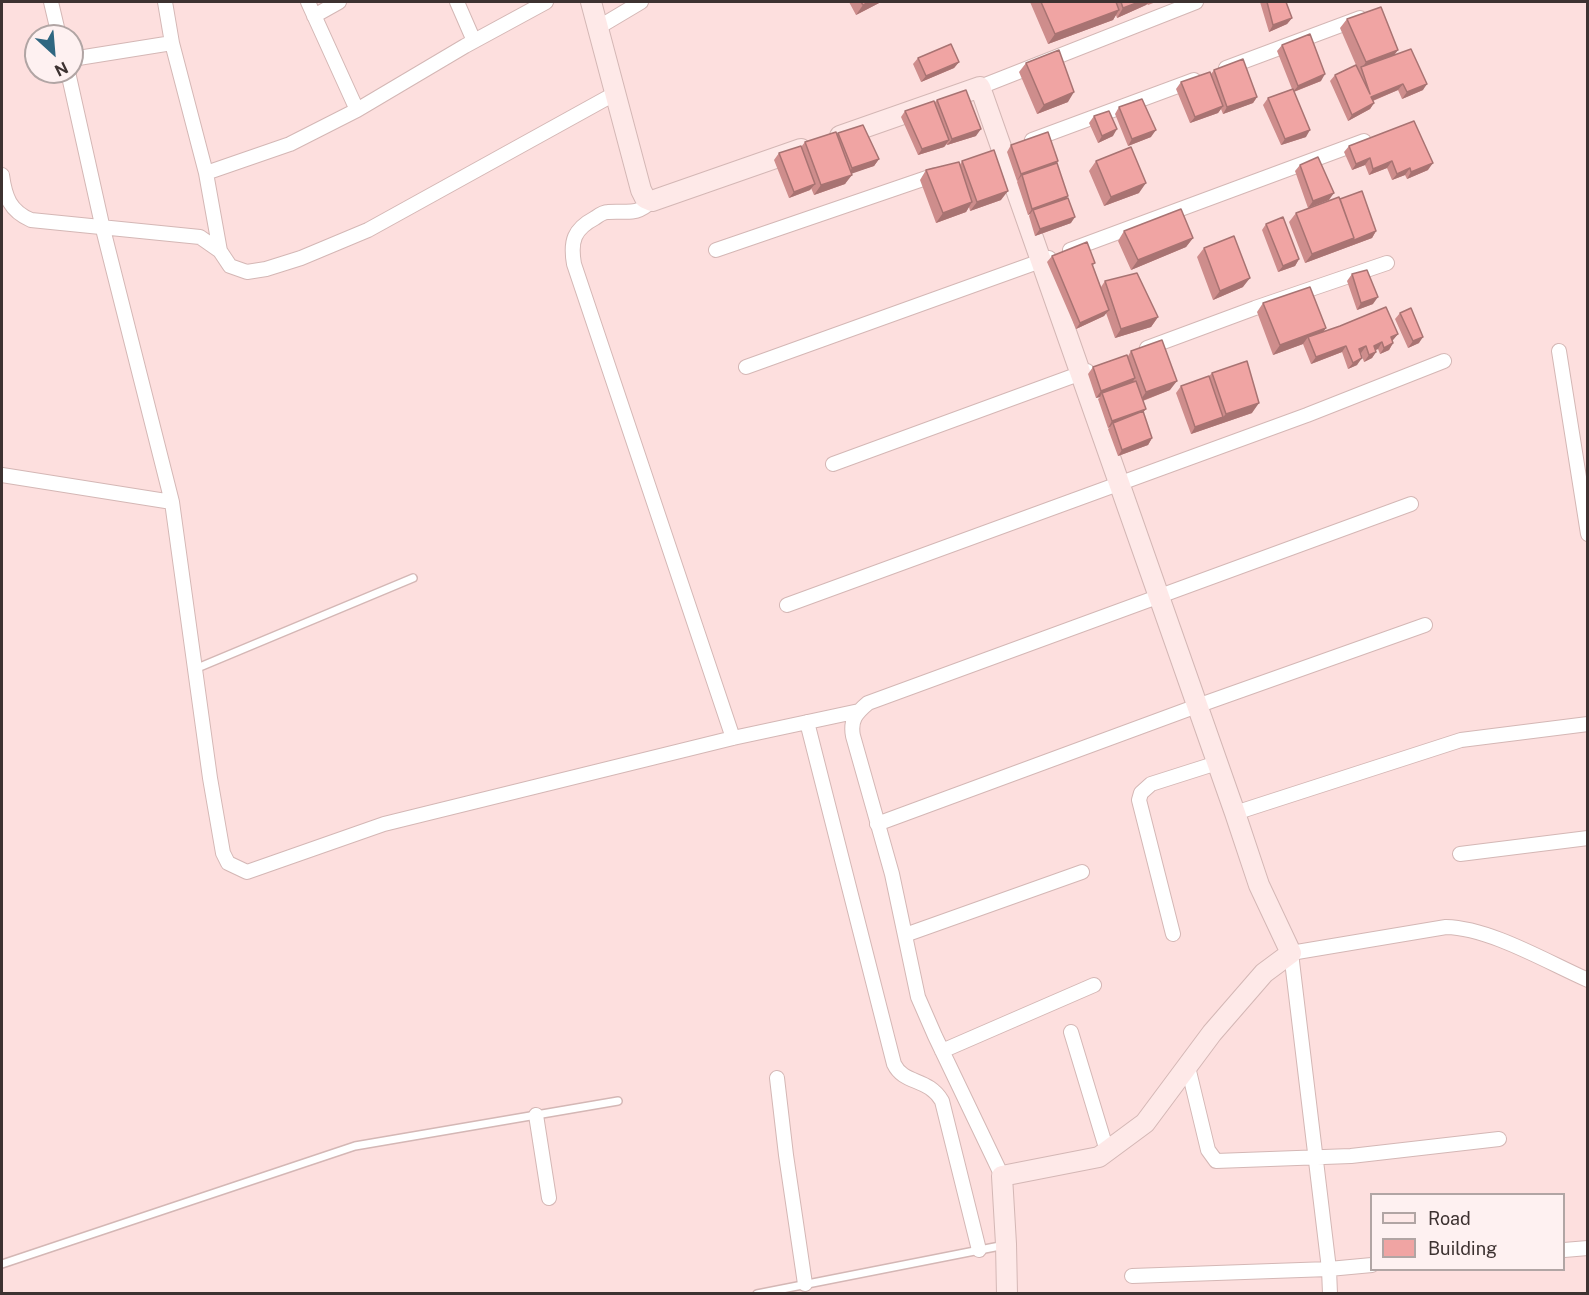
<!DOCTYPE html>
<style>
body{margin:0}
#map{position:relative;width:1589px;height:1295px;overflow:hidden;background:#fddfde;font-family:"Public Sans",sans-serif}
canvas{display:block}
.frame{position:absolute;inset:0;border:3px solid #3d3231;pointer-events:none}
.legend{position:absolute;left:1370px;top:1193px;width:195px;height:78px;box-sizing:border-box;background:#fef1f1;border:2px solid #b1a5a4;margin:0;padding:8px 10px;list-style:none;font-size:18px;color:#3d3231}
.legend li{display:flex;align-items:center;gap:12px;height:30px}
.legend b{width:30px;border:2px solid #b1a5a4}
.north{position:absolute;left:24px;top:24px;width:60px;height:60px;box-sizing:border-box;background:#fef1f1;border:2px solid #b1a5a4;border-radius:50%;rotate:154deg;font-size:16px;font-weight:700;line-height:24px;text-align:center;color:#3d3231}
.north::after{content:'';display:block;margin:auto;width:21px;height:27px;background:#2f6781;clip-path:polygon(50% 0,100% 100%,50% 72%,0 100%)}
</style>
<div id="map">
<canvas width="1589" height="1295"></canvas>
<div class="frame"></div>
<ul class="legend">
<li><b style="height:8px;background:#fee9e8"></b>Road</li>
<li><b style="height:16px;background:#f0a4a3"></b>Building</li>
</ul>
<div class="north">N</div>
</div>
<script>
const ctx = document.querySelector('canvas').getContext('2d');
ctx.lineJoin = 'round';
function trace(path, color, width, dash) { ctx.strokeStyle = color; ctx.lineWidth = width; ctx.lineCap = dash ? 'butt' : 'round'; ctx.setLineDash(dash || []); ctx.stroke(path); }
function fill(path, color) { ctx.fillStyle = color; ctx.fill(path, 'evenodd'); }
const lane = new Path2D(`
 M195,669l218,-91
 M2,1264l353,-118 263,-45
 M757,1294l248,-49`);
const street = new Path2D(`
 M51,2l8,34
 M165,2l7,41 34,130 14,78
 M308,2l49,108
 M457,2l17,39
 M314,16l25,-14
 M599,27l42,-25
 M72,59l100,-16
 M1226,68l134,-50
 M68,72l35,157 69,273 38,276 13,75 5,10 19,9 137,-48 349,-86 126,-27
 M980,87l216,-85
 M1032,140l162,-60
 M206,173l84,-29 67,-34 108,-64 81,-44
 M2,175c3,22 8,36 29,45l169,17 20,14 10,15 17,6 19,-3 35,-11 67,-28 248,-137
 M652,201c-17,16 -25,9 -44,11 -5,0 -9,3 -13,6 -21,11 -25,23 -21,46l159,474
 M716,250l219,-75
 M1070,250l294,-109
 M1147,348l108,-40 132,-45
 M1559,351l29,183
 M746,367l303,-109
 M833,464l254,-93
 M2,475l170,27
 M787,605l520,-190 137,-54
 M807,722l87,342c10,21 34,13 48,37l37,149
 M1235,813l226,-73 127,-16
 M877,824l320,-118 228,-81
 M1460,854l128,-16
 M1173,934l-34,-134 2,-7 10,-9 66,-21
 M905,935l177,-63
 M1071,1032l36,119
 M942,1051l152,-66
 M1188,1067l20,83 8,11 135,-5 148,-17
 M777,1078l9,77 19,129
 M536,1115l13,83
 M1002,1176l-67,-140 -17,-39 -26,-123 -39,-138c-3,-16 3,-23 15,-33l543,-199
 M1564,1250l24,-2
 M1132,1276l197,-7 43,-4
 M1330,1294l-1,-25 -38,-316 155,-26c44,1 101,35 142,53`);
const secondary = new Path2D(`
 M591,2l50,188 4,8 7,3 149,-52
 M840,136l140,-49 255,726 24,72 32,68 -27,20 -52,60 -67,90 -46,34 -97,19 4,68 1,50`);
trace(lane, '#d4b7b5', 10);
trace(street, '#d4b7b5', 16);
trace(secondary, '#d4b7b5', 22);
trace(lane, '#fff', 7);
trace(street, '#fff', 14);
trace(secondary, '#fee9e8', 20);
fill(new Path2D(`
 M849,2h32l-25,13z
 M1030,2h126l-8,3 -1,-1 -1,1 -29,13 -1,-3 -3,5 -65,24z
 M1260,2h26l6,16 -5,6 -18,8z
 M1347,19l51,31 -4,5 29,35 -21,9 -4,-9 -25,11 1,2 -4,6 -22,12 -18,-40 5,-6 21,-10 -16,-37z
 M1282,45l39,36 -27,11 12,45 -25,8 -18,-40 5,-7 24,-9 -15,-38z
 M918,58l41,4 -5,6 -33,14 -8,-18z
 M1026,63l42,39 -31,12 -18,-42z
 M1214,70l43,27 -4,6 -30,11 -2,-5 -3,4 -28,10 -14,-34 5,-7 30,-8z
 M937,100l39,36 -29,9v-1l-3,3 -26,8 -17,-38 4,-6 30,-9z
 M1119,107l32,30 -23,9 -13,-32z
 M1094,116l19,20 -15,7 -9,-20z
 M838,133l41,26 -5,7 -23,7 -6,11 -31,11 -3,-7 -1,2 -21,8 -15,-38 5,-7 22,-6 4,-5 32,-7z
 M1011,145l47,16 -1,2 11,33 -2,2 5,25 -36,13 -6,-20 1,-2 -2,1 -11,-33 1,-2 -1,1 -10,-29z
 M1349,146l79,24 -21,9 -2,-4 -13,5 -5,-12 -18,7 -4,-10 -13,5 -8,-18z
 M962,161l39,39 -31,11 -1,-4 -3,5 -30,11 -16,-43 6,-10 34,-5z
 M1096,161l43,32 -35,13 -15,-35z
 M1300,165l29,35 -21,8 -13,-37z
 M1340,199l36,32 -4,7 -67,25 -16,-41 7,-9z
 M1266,224l33,35 -4,7 -17,6 -16,-42z
 M1124,231l69,7 -7,9 -55,23 -13,-29z
 M1204,248l39,39 -30,13 -16,-43z
 M1052,256l43,7 -3,3 9,21 4,-6 53,36 -7,10 -36,11 -9,-25 -2,3 -28,13 -29,-67z
 M1352,274l21,30 -16,6 -10,-29z
 M1263,303l63,25 -3,4 75,2 -6,7 1,2 -4,7 -9,4 -2,-5 -2,1v2l-4,6 -8,4 -3,-9h-1l-3,12 -9,4 -6,-17 -31,12 -8,-20 -30,11 -16,-43z
 M1400,313l19,30 -11,5 -13,-29z
 M1131,351l39,39 -27,11v11l9,26 -4,7 -30,11 -10,-27 2,-2 -2,1 -10,-29 2,-2 -4,1 -8,-24 5,-7 35,-11z
 M1212,373l40,40 -61,21 -15,-41 5,-7 28,-10z`), '#ce8d8c');
fill(new Path2D(`
 M869,2h12l-25,13 7,-10z
 M1139,2h10l-3,3 -29,13 6,-10z
 M1119,10l-6,10 -65,24 7,-10z
 M1292,18l-5,6 -18,8 4,-7z
 M1398,50l-7,9 -29,9 4,-6z
 M959,62l-5,6 -33,14 5,-6z
 M1325,74l-4,7 -28,11 5,-6z
 M1403,84l-5,6 -31,13 4,-6z
 M1427,84l-4,6 -21,9 5,-7z
 M1074,92l-6,10 -31,12 7,-9z
 M1257,97l-4,6 -30,11 4,-7z
 M1374,103l-4,6 -22,12 4,-6z
 M1223,106l-5,7 -28,10 5,-6z
 M981,129l-5,7 -29,9 5,-6z
 M1117,129l-4,7 -15,7 4,-7z
 M1156,130l-5,7 -23,9 4,-7z
 M1310,130l-4,7 -25,8 4,-6z
 M949,140l-5,7 -26,8 4,-6z
 M1370,158l-5,7 -13,5 4,-6z
 M879,159l-5,7 -26,9 4,-7z
 M1058,161l-4,7 -32,7 -4,5 -1,1 4,-7z
 M1392,161l-5,7 -18,7 4,-6z
 M1433,163l-5,7 -21,9 4,-7z
 M1410,168l-5,7 -13,5 5,-6z
 M852,175l-7,9 -31,11 7,-10z
 M1146,183l-7,10 -35,13 7,-9z
 M815,184l-5,6 -21,8 5,-6z
 M1008,191l-7,9 -31,11 7,-9z
 M1334,193l-5,7 -21,8 5,-7z
 M1068,196l-4,6 -31,8 -3,4 -2,1 4,-6z
 M972,202l-6,10 -30,11 7,-10z
 M1075,217l-4,6 -36,13 5,-7z
 M1376,231l-4,7 -67,25 7,-9 42,-16z
 M1193,238l-7,9 -55,23 7,-10z
 M1299,259l-4,7 -17,6 5,-6z
 M1250,278l-7,9 -30,13 7,-9z
 M1378,297l-5,7 -16,6 4,-7z
 M1109,310l-5,6 -28,13 4,-6z
 M1158,317l-7,10 -36,11 6,-9z
 M1326,328l-7,10 -11,-1 -5,7 -30,11 7,-10z
 M1398,334l-5,6 -7,3 5,-6z
 M1423,337l-4,6 -11,5 5,-7z
 M1382,342l-4,7 -8,3 4,-6z
 M1393,343l-4,7 -9,4 4,-6z
 M1346,346l-4,6 -31,12 5,-7z
 M1366,346l-5,7 -7,3 5,-7z
 M1376,352l-4,6 -8,4 5,-7z
 M1362,358l-5,7 -9,4 5,-6z
 M1135,378l-4,7 -29,8 -2,4 -4,1 5,-7z
 M1177,381l-7,9 -31,12 7,-10z
 M1259,403l-7,10 -61,21 4,-7 28,-10 3,-3z
 M1146,409l-5,6 -28,8 -3,4 -2,1 4,-7z
 M1152,438l-4,7 -30,11 4,-6z`), '#a87372');
const building = new Path2D(`
 M861,2h8l-6,3z
 M1041,2h75l3,8 -64,24z
 M1121,2h18l-16,6z
 M1267,2h19l6,16 -19,7z
 M1381,7l17,43 -32,12 -19,-43z
 M1310,34l15,40 -27,12 -16,-41z
 M951,44l8,18 -33,14 -8,-18z
 M1411,49l16,35 -20,8 -4,-8 -32,13 3,6 -22,12 -17,-40 21,-10 14,29 -9,-27z
 M1059,50l15,42 -30,13 -18,-42z
 M1243,59l14,38 -30,10 -13,-37z
 M1210,72l13,34 -28,11 -14,-35z
 M1293,89l17,41 -25,9 -17,-41z
 M966,90l15,39 -29,10 -15,-39z
 M1142,99l14,31 -24,9 -13,-32z
 M934,101l15,39 -27,9 -17,-38z
 M1109,111l8,18 -15,7 -8,-20z
 M1414,121l19,42 -22,9 -1,-4 -13,6 -5,-13 -19,8 -3,-11 -14,6 -7,-18z
 M863,125l16,34 -27,9 -14,-35z
 M836,132l16,43 -31,10 -16,-43z
 M1048,132l10,29 -37,13 -10,-29z
 M801,146l14,38 -21,8 -15,-39z
 M1131,147l15,36 -35,14 -15,-36z
 M994,150l14,41 -31,11 -15,-41z
 M1318,157l16,36 -21,8 -13,-36z
 M959,162l13,40 -29,11 -17,-43z
 M1057,163l11,33 -36,13 -10,-34z
 M1362,191l14,40 -24,10 2,-3 -14,-39z
 M1339,197l15,41 -42,16 -16,-41z
 M1068,198l7,19 -35,12 -7,-19z
 M1181,209l12,29 -55,22 -14,-29z
 M1283,217l16,42 -16,7 -17,-42z
 M1234,236l16,42 -30,13 -16,-43z
 M1087,242l8,21 -3,1 17,46 -29,13 -28,-67z
 M1367,270l11,27 -17,6 -9,-29z
 M1137,273l21,44 -37,12 -16,-48z
 M1310,287l16,41 -46,17 -17,-42z
 M1386,307l12,27 -7,3 2,6 -9,5 -2,-6 -8,4 2,6 -7,3 -3,-9 -7,3 3,9 -9,5 -7,-17 -30,11 -8,-20 32,-11z
 M1411,308l12,29 -10,4 -13,-28z
 M1162,340l15,41 -31,11 -15,-41z
 M1127,355l8,23 -34,13 -8,-24z
 M1247,361l12,42 -33,11 -14,-41z
 M1209,376l14,41 -28,10 -14,-41z
 M1136,381l10,28 -34,12 -10,-28z
 M1143,411l9,27 -30,12 -9,-27z`);
fill(building, '#f0a4a3');
trace(building, '#a87372', 1.5);
</script>
